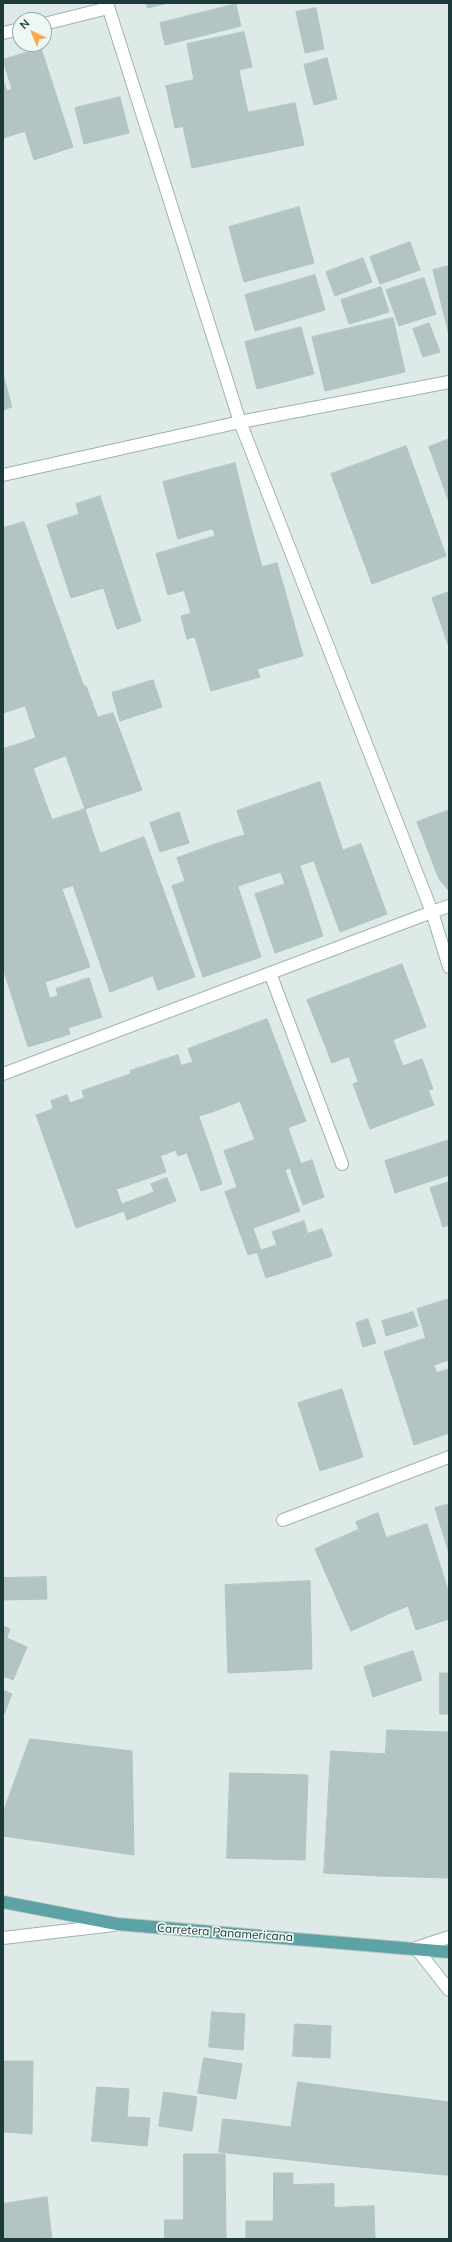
<!DOCTYPE html>
<style>
body{margin:0}
#map{position:relative;width:452px;height:2242px;overflow:hidden;background:#ddeae8;font-family:Mulish,sans-serif}
canvas{display:block}
.frame{position:absolute;inset:0;border:4px solid #1d3a3b;pointer-events:none}
.north{position:absolute;left:12px;top:12px;width:40px;height:40px;box-sizing:border-box;background:#edf7f5;border:1px solid #9aabab;border-radius:50%;rotate:316deg;font-size:11px;font-weight:700;line-height:16px;text-align:center;color:#1d3a3b}
.north::after{content:'';display:block;margin:auto;width:14px;height:18px;background:#fea747;clip-path:polygon(50% 0,100% 100%,50% 72%,0 100%)}
</style>
<div id="map">
<canvas width="452" height="2242"></canvas>
<div class="frame"></div>
<div class="north">N</div>
</div>
<script>
const ctx = document.querySelector('canvas').getContext('2d');
ctx.lineJoin = 'round';
function fill(path, color) { ctx.fillStyle = color; ctx.fill(path, 'evenodd'); }
function trace(path, color, width, dash) { ctx.strokeStyle = color; ctx.lineWidth = width; ctx.lineCap = dash ? 'butt' : 'round'; ctx.setLineDash(dash || []); ctx.stroke(path); }
function write(font, color, halo, rows, align = 'center') {
  ctx.font = font + ' Mulish,sans-serif'; ctx.lineWidth = 3.5; ctx.setLineDash([]); ctx.textBaseline = 'middle'; ctx.strokeStyle = halo; ctx.fillStyle = color; for (const [text, x, y, turn = 0] of rows) {
    ctx.save(); ctx.translate(x, y); ctx.rotate((+turn || 0) * Math.PI / 180); ctx.textAlign = isNaN(turn) ? turn : align; if (halo) ctx.strokeText(text, 0, 0); ctx.fillText(text, 0, 0); ctx.restore();
  }
}
const building = new Path2D(`
 M146,3h22l-20,5z
 M236,4l5,22 -76,19 -5,-22z
 M316,8l8,41 -19,4 -9,-41z
 M244,32l8,35 -58,13 -7,-36z
 M41,48l32,99 -39,13 -31,-100z
 M327,58l10,41 -23,6 -10,-40z
 M239,70l9,43 -73,15 -9,-42z
 M3,80l4,11 5,-2 14,42 -23,7z
 M120,97l9,36 -45,11 -9,-36z
 M295,103l9,42 -112,23 -9,-42z
 M299,207l15,56 -70,19 -15,-55z
 M410,242l10,28 -40,14 -10,-27z
 M363,258l9,24 -37,14 -9,-24z
 M449,266v69l-16,-65z
 M315,275l10,35 -70,21 -10,-36z
 M424,278l12,36 -37,12 -13,-36z
 M381,287l8,25 -40,12 -8,-24z
 M393,318l12,54 -80,19 -13,-54z
 M429,323l11,29 -17,5 -10,-28z
 M301,327l13,47 -57,15 -12,-47z
 M3,374l9,33 -9,3z
 M449,439v63l-20,-55z
 M406,446l40,110 -74,28 -41,-110z
 M235,463l14,57 -45,11 -15,-56z
 M189,475l15,56 -26,8 -15,-57z
 M100,496l41,125 -24,8 -41,-125z
 M80,514l23,74 -32,10 -24,-73z
 M249,520l13,47 -34,11 -15,-49z
 M24,522l60,165 -81,26v-185z
 M216,536l12,42 -60,17 -12,-41z
 M277,563l13,46 -103,30 -6,-23 10,-3 -7,-23z
 M449,592v55l-17,-49z
 M290,609l13,47 -46,13 3,8 -49,14 -16,-54z
 M153,680l9,27 -42,14 -8,-28z
 M86,686l12,32 -62,20 -11,-33z
 M113,713l9,23 -20,7 -9,-24z
 M93,719l9,24 -19,7 -9,-24z
 M74,726l9,24 -29,10 -9,-25z
 M45,735l9,25 -28,11 -10,-26z
 M122,736l20,54 -57,19 -19,-53z
 M16,745l10,26 -23,8v-30z
 M33,768l19,52 -49,16v-57z
 M320,782l23,69 -99,33 -7,-20 16,-6 -16,-47z
 M85,809l15,44 -34,12 -14,-45z
 M449,810v81l-10,-12 -22,-57z
 M179,812l10,31 -29,9 -10,-29z
 M52,820l14,45 -63,21v-50z
 M245,835l8,23 -29,10 -8,-24z
 M144,837l51,140 -37,13 -51,-139z
 M216,844l8,24 -39,13 -8,-23z
 M361,844l26,70 -47,18 -26,-71z
 M107,851l45,125 -42,16 -44,-127z
 M237,864l7,20 -65,23 -7,-21z
 M66,865l8,20 -12,4 28,78 -45,15 5,17 -34,10 -13,-41v-82z
 M300,866l4,12 -19,6 -4,-11z
 M304,878l19,58 -48,17 -20,-59z
 M238,887l23,70 -58,20 -24,-70z
 M402,964l24,63 -94,36 -25,-63z
 M89,978l13,39 -34,11 -12,-39z
 M58,996l12,38 -42,13 -12,-38z
 M267,1019l24,63 -79,30 -24,-63z
 M393,1040l10,26 19,-7 11,30 -5,1 6,15 -64,24 -17,-45 26,-11 -9,-24z
 M370,1049l9,24 -21,8 -9,-24z
 M178,1055l10,32 -46,17 -12,-33z
 M193,1062l19,50 -13,4 -18,-50z
 M131,1074l35,98 -49,17 -35,-98z
 M291,1082l15,39 -51,19 -15,-39z
 M188,1087l8,22 -47,16 -7,-21z
 M67,1095l3,8 14,-5 22,61 -48,18 -22,-62 17,-6 -2,-8z
 M196,1109l13,36 -31,11 -13,-36z
 M165,1120l11,30 -16,6 -11,-31z
 M288,1128l13,36 -64,23 -13,-36z
 M449,1140v35l-54,18 -10,-32z
 M209,1145l13,39 -21,7 -14,-38z
 M106,1159l18,52 -48,17 -18,-51z
 M312,1160l12,37 -21,8 -13,-37z
 M285,1170l15,41 -60,22 -15,-41z
 M167,1178l9,23 -49,19 -5,-16 32,-12 -3,-8z
 M449,1182v43l-6,2 -13,-39z
 M304,1221l4,14 -31,10 -5,-13z
 M253,1228l8,23 -13,4 -8,-22z
 M322,1229l10,27 -66,22 -9,-26z
 M449,1299v61l-15,5 -17,-56z
 M413,1312l5,14 -32,10 -4,-15z
 M368,1319l8,24 -13,4 -7,-24z
 M426,1338l8,27 -41,14 -9,-27z
 M434,1365l15,45v23l-35,12 -21,-66z
 M449,1369v41l-12,-37z
 M342,1389l21,68 -43,14 -22,-68z
 M449,1504v49l-14,-45z
 M378,1513l30,93 -15,6 -37,-90z
 M427,1524l22,69v26l-33,11 -30,-92z
 M358,1530l35,82 -42,19 -36,-82z
 M46,1577l1,22 -43,1 -1,-22z
 M310,1581l2,88 -84,4 -3,-88z
 M3,1626l7,3 -7,18z
 M7,1638l20,9 -14,33 -10,-4v-29z
 M413,1651l9,29 -49,17 -9,-30z
 M440,1673h9v41h-9z
 M3,1690l9,4 -9,23z
 M387,1730l62,2v100l-67,-3z
 M30,1739l102,12 2,104 -131,-19v-23z
 M331,1751l55,3 -6,122 -56,-3z
 M230,1773l78,2 -3,85 -78,-2z
 M382,1829l67,3v46l-69,-2z
 M212,2012l33,2 -2,36 -34,-3z
 M295,2024l36,2 -1,32 -37,-2z
 M204,2058l38,6 -6,35 -38,-6z
 M3,2061h30l-1,73 -29,-2z
 M298,2082l51,7 -6,45 -52,-6z
 M97,2087l32,2 -2,28 23,1 -3,28 -55,-5z
 M349,2089l100,13v45l-4,28 -107,-10z
 M164,2092l33,5 -5,34 -33,-5z
 M223,2119l28,3 -5,33 -27,-3z
 M251,2122l92,12 -5,31 -92,-10z
 M449,2147v28h-4z
 M184,2154h41l1,85h-42z
 M274,2173h19l-1,66h-46v-18h27z
 M334,2184v55h-42l1,-54z
 M47,2197l4,35 -48,6v-34z
 M374,2206l1,33h-41v-31z
 M165,2220h19v19h-19z
 M51,2232l1,7h-49v-1z`);
fill(building, '#b2c5c2');
trace(building, '#afc4c1', 1);
const minor = new Path2D(`
 M107,3l133,419 192,490 17,-6
 M44,24l64,-16
 M3,33l17,-4
 M3,475l237,-53 209,-40
 M270,973l72,191
 M3,1074l429,-162 17,55
 M283,1520l166,-63
 M449,1937l-33,11 33,42
 M3,1938l111,-13`);
const major = new Path2D(`
 M3,1902l114,22 332,28`);
trace(minor, '#a0b2b1', 14);
trace(major, '#bbc4c4', 14);
trace(minor, '#fff', 12);
trace(major, '#5da2a4', 12);
write('12px', '#1d3a3b', '#edf7f5', [
 ["Carretera Panamericana",225,1933,4]
]);
</script>
